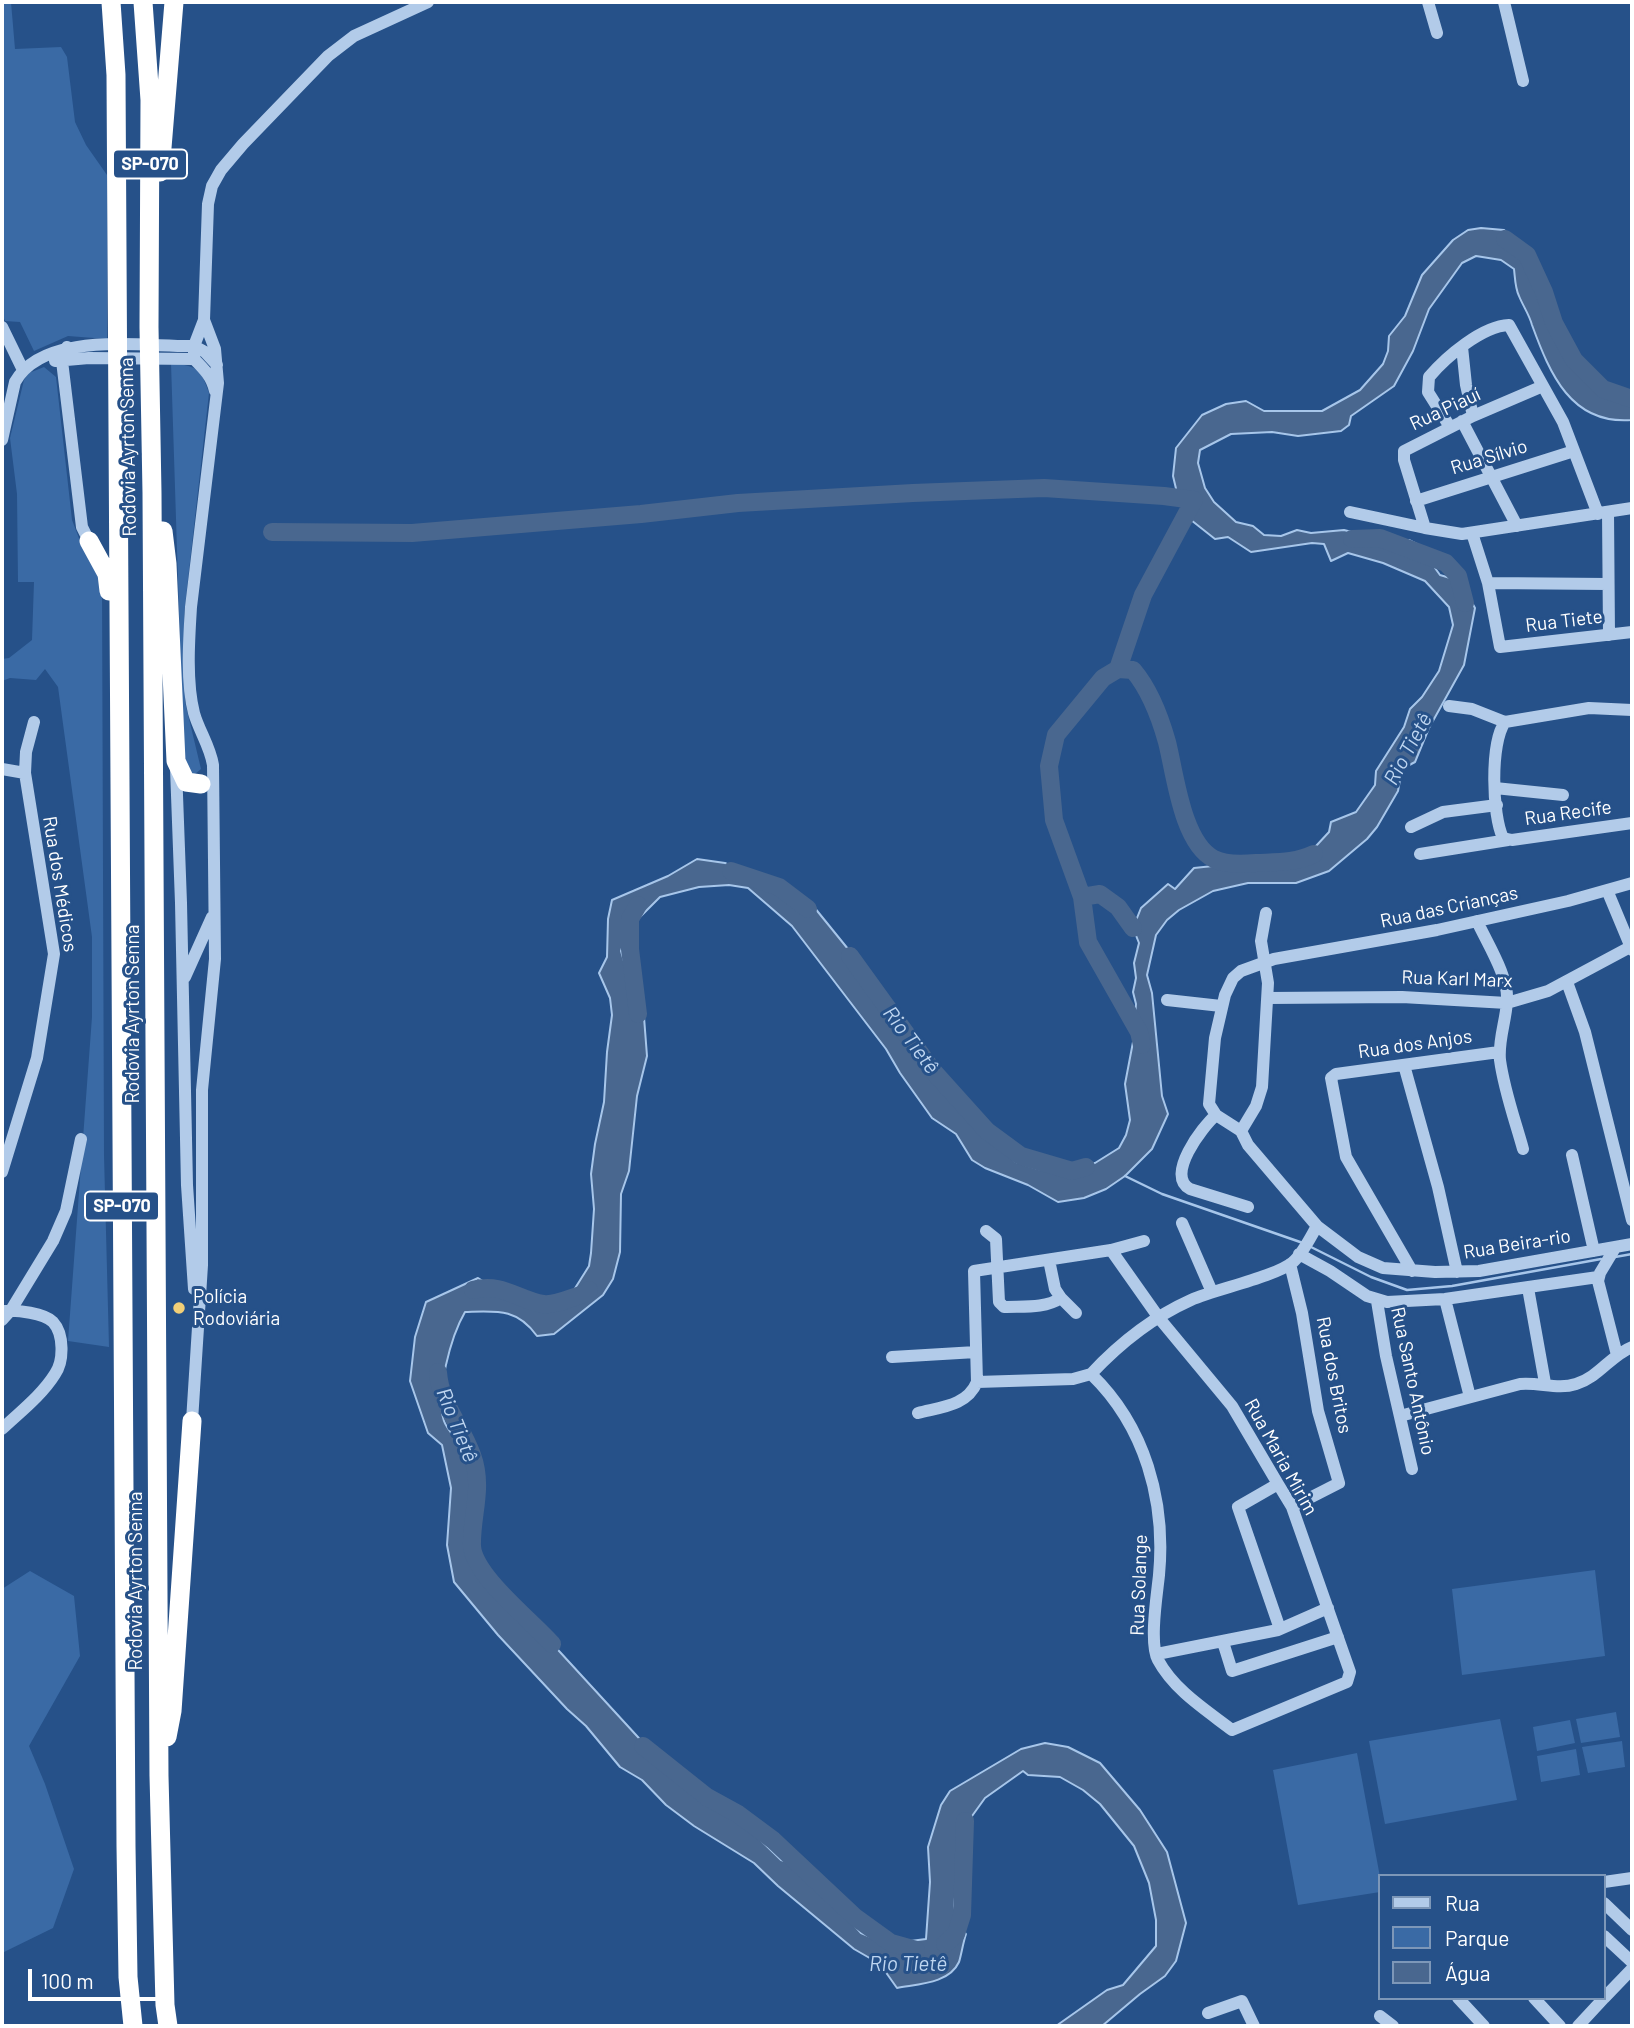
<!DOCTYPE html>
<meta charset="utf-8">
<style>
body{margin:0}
#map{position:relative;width:1634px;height:2028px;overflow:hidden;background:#265189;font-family:Barlow,sans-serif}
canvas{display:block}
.frame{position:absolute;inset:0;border:4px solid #fff;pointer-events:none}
.legend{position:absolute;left:1378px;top:1874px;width:228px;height:126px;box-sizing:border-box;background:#265189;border:2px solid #7d97b8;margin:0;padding:9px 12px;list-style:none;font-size:21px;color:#fff}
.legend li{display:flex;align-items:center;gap:14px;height:35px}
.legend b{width:35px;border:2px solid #7d97b8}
.scale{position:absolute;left:28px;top:1969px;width:142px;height:32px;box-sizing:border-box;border:4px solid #fff;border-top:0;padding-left:9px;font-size:21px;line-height:24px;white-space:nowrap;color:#fff;-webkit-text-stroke:5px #265189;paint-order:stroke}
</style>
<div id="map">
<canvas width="1634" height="2028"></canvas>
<div class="frame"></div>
<ul class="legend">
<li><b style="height:9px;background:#b2cbe9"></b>Rua</li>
<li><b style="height:19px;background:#3a6aa5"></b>Parque</li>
<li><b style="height:19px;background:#49678f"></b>Água</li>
</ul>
<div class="scale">100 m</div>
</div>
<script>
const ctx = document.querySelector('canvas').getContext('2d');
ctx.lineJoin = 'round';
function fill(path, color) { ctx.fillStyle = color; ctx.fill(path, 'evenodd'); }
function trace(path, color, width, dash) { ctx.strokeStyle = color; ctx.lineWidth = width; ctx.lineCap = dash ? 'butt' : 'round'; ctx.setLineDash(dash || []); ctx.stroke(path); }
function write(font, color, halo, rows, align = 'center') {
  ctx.font = font + ' Barlow,sans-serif'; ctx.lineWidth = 6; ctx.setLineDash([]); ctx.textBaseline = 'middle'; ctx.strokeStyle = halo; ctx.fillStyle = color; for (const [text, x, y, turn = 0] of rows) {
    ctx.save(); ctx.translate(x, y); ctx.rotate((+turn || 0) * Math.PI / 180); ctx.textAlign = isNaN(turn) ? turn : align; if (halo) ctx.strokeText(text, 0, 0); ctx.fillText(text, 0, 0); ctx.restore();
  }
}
fill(new Path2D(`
 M2,2h9l4,47 46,-2 6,10 8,65 11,23 21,30v164l-39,-3 -34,15 -14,-29 -15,-1 -3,-7z
 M171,363c25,3 30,5 38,30l-25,222 1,87 16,67 -6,5h-6l-5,-6z
 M44,367l12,10 16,143 10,26 20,38 2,571 5,192 -41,-6 24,-324v-80l-34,-250 -13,-18 -9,11 -26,-2 -8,3v-22l7,-1 23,-18 2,-58h-16l-1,-88 -7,-56 14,-58 5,-7z
 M1595,1570l10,86 -143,19 -10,-86z
 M30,1571l44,25 6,60 -51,90 16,38 29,85 -21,59 -51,25v-364z
 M1616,1712l4,25 -39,6 -5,-24z
 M1500,1719l17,81 -132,24 -16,-83z
 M1570,1720l5,23 -38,8 -4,-24z
 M1622,1741l3,26 -37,6 -6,-26z
 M1576,1749l4,26 -39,7 -4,-26z
 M1357,1753l23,124v15l-82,13 -25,-135z`), '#3a6aa5');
const water = new Path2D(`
 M1481,228l23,2 16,15 7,13 2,16 16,21 21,56 40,42 18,6 8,-3v24c-61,5 -82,-46 -100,-95 -3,-11 -9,-19 -13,-29 -4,-8 -4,-19 -5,-27l-13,-9 -25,-4 -14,7 -33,46 -16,42 -19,35 -43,30 -2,9 -8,6 -43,5 -26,-4 -41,2 -31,16 -2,13 7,25 9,14 22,20 17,4 11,9 17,1 16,-6 14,3 33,-3 47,12 18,-2 23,12 3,16 5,7 20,6 15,27 -11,57 -35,63 -14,34 -13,7 -4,22 -21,36 -10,12 -38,32 -33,12h-48l-35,8 -34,19 -12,10 -11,15 -9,40 5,18 10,103 6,18 -16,35 -27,27 -19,13 -22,9 -26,4 -30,-17 -43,-17 -13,-8 -16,-26 -24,-16 -32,-45 -14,-24 -94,-123 -44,-38 -19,-3 -30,2 -39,10 -32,32 -7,22 7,24 15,29 4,52 -10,40 -8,75 -8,23 -1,58 -7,27 -10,16 -49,39 -17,2c-20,-28 -40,-25 -72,-24 -14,24 -30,82 -21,109 3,9 13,18 18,26 23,33 23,60 5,96l20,38 13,17 20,19 17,10 133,145 71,49 40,39 16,5 16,13 48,55 26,11 39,-5 4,-57 -2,-35 13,-42 9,-14 71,-42 24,-6 23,4 32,16 40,47 27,42 19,71 -10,38 -11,15 -25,18 -38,32h-46l51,-36 16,-5 33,-39v-26l-7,-37 -15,-37 -34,-42 -17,-14 -23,-13 -32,-2 -5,-4 -38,27 -18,25 -5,52 -6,13 -2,18 5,19 7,9c-3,9 -5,22 -7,28 -10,22 -42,22 -62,26l-17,-24 -26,-15 -76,-63 -24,-23 -60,-37 -28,-21 -24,-25 -22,-13 -34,-41 -19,-17 -69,-74 -44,-53 -7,-37 4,-57 -9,-43 -14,-12 -18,-52 5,-44 11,-35 52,-24c33,21 49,31 89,23l22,-35 2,-13 3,-44 -3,-35 4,-30 9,-42 3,-50 5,-37 -2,-17 -11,-25 8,-16 1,-38 4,-19 56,-24 29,-17 28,4 89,44 47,58 5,22 27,32 29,48 94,95 22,7 17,2 40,-8 24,-15 7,-13 4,-15 -5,-36 8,-42 3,-38 -3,-12 3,-14 -2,-15 5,-20 -6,-15 8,-20 27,-24 7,5 19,-21 38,-4 47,5 37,-23 13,-14 2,-10 25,-10 19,-27 1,-14 28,-44 6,-18 12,-12 17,-26 14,-46 -4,-18 -24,-26 -42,-18 -35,-10 -17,8 -7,-17 -12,-1 -61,9 -23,-15 -13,2 -24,-19 -13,-23 -5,-21 3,-28 26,-33 24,-11 20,-3 18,10h58l38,-21 23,-26 5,-13 1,-15 16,-20 17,-41 31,-35 15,-10z`);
fill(water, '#49678f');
trace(water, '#a7c6ea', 2);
trace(new Path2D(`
 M1125,1176l37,18 141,49
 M1309,1246l62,31 36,13 45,-4 149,-27
 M1615,1257l17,-3`), '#a7c6ea', 2.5);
trace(new Path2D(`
 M1505,239l22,16 17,37 10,31 20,37 29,29 29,10
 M272,532l140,1 229,-19 97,-11 175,-10 131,-5 120,8 30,4 -51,95 -25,74
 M1352,539l28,-1 66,25 12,13 7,27
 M731,871l48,16 29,22
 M1082,897l18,-3 18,13 15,21
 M850,956l83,115 54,60 34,25 51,15 14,-4
 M638,1014l-8,-65v-30l8,-14
 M1142,1045l-3,-13 -51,-90 -6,-45 -28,-77 -5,-54 7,-31 47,-57 15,-9 15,1c17,20 27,47 34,72 8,31 15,101 47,117 11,6 30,5 42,4 21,-1 39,0 58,-9
 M473,1290c29,-8 45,10 70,14 12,2 32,-8 44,-11l2,-3
 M438,1372c2,32 24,54 34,83 12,33 -1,60 0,91 2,30 60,75 80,98
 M643,1746l64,51 31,17 35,26 82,77 36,26 25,7
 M945,1944l11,-10 6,-19 3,-94`), '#49678f', 18);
trace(new Path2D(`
 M1428,2l9,31
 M1504,2l19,79
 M2,327l21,43
 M67,347l-5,7v7l20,166 7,14
 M1462,347l4,38 7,31
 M194,359v-13l10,-26 4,-116 4,-18 9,-16 22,-26 85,-88 26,-20 74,-34
 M194,359c10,10 18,18 21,32
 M55,361l34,-3 105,1
 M1543,386l-70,30 -69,35v9l21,68 37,6 170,-26
 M1462,421l55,105
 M1450,427l-22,-35 1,-15c17,-20 53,-51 80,-52l54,97 35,92
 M2,440l13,-58c29,-52 128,-35 179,-36l11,6 12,13
 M1416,501l158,-50
 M1350,512l75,16
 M1608,512l1,123
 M1472,533l16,50 120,1
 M1488,583l12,64 132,-15
 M1449,706l23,3 33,13
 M1505,722c-15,21 -13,93 -2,116l9,2 120,-17
 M1505,722l84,-14 43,2
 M176,768l5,135 6,282 7,104
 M2,769l23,4
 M1495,788l68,7
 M1411,827l32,-15 54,-7
 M1420,854l88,-14
 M1607,890l25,60
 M1266,913l-5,28 7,42 -6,104 -6,19 -15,25 7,14 69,81 41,31 25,11 52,4 44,-1 153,-27
 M1477,921c10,22 32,56 30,80 -1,20 -9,39 -7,59 4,30 15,60 23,89
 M185,977l27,-60
 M1567,982l18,50 47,188
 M1268,998l134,-1 105,6 41,-12 84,-45
 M1167,1000l54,6
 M1404,1065l34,122 19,85
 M1216,1115l-7,-11 6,-66 10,-43 8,-17 8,-7 33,-12 163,-29 131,-29 64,-18
 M1241,1131l-25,-16c-14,12 -51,61 -26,74l58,18
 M1572,1155l22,96
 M2,1172l35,-114 17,-104 -29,-181 1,-21 8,-30
 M1182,1223l30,69
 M986,1231l10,8 3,63 5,5c19,-1 40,2 57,-9l15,15
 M1615,1248l-15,25 -2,8 19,74
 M1299,1254l31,17 37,25 20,6 58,-3 153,-22
 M1049,1260l6,29 6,9
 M1290,1264l12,49 16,98 21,72 -47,24
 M1412,1271l-66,-114 -15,-79 5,-4 163,-22
 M1528,1288l17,95
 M1445,1299l25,98
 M1377,1301l9,55 26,113
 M2,1320l9,-10 42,-69 13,-30 15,-72
 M892,1357l84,-5
 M1091,1374c28,-30 62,-57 100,-74 25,-11 84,-23 102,-38 10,-9 17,-24 24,-36
 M977,1382l96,-3 18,-5c54,52 75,127 68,201 -2,20 -10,68 -1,85 16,30 48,50 74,70l115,-48 3,-10 -58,-165 -14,-23 -46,-78 -73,-88 -48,-68
 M918,1413c23,-6 49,-7 59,-31l-3,-111 137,-21 33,-9
 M1400,1416l120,-32c19,-2 38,6 56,0 23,-7 35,-29 56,-37
 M192,1421l10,-156v-175l13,-131 -2,-194c-3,-19 -14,-34 -19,-52 -8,-31 -5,-74 -3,-106l27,-224 -3,-34 -11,-29
 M2,1429c18,-17 40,-34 53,-55 9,-13 9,-40 -2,-52 -9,-9 -36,-12 -48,-11
 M1278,1484l-40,23 42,122
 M1223,1642l9,29 106,-34
 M1157,1654l121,-24 50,-22
 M1604,1882l28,-4
 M1604,1903l28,27
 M1604,1936l28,26
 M1458,1998l26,28
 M1534,1998l26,28
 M1604,1998l28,-29
 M1208,2013l34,-12 12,25
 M1380,2016l13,10
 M1578,2026l26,-28`), '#b2cbe9', 12);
trace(new Path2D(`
 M111,2l5,73 10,1771 2,131 5,49
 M143,2l7,98 -1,227 3,166 7,1283 6,229 3,21
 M160,172l14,-170
 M163,531l4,33 9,197 10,21 15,2
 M89,541l18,33 2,17
 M167,1737l5,-26 20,-290`), '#fff', 19);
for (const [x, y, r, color] of [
 [179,1308,7,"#f2cf77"]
]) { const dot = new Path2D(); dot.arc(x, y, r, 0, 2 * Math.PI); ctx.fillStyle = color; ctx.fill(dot); trace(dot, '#265189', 2.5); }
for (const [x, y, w] of [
 [150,164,74],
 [122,1206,74]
]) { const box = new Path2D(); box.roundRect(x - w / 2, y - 14.5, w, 29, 5); ctx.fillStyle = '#265189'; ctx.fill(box); trace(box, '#fff', 2); }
write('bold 18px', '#fff', null, [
 ["SP-070",150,164],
 ["SP-070",122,1206]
]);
write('19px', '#fff', '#265189', [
 ["Rua Piauí",1445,409,-25],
 ["Rodovia Ayrton Senna",128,447,-91],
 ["Rua Sílvio",1489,457,-17],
 ["Rua Tiete",1564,621,-7],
 ["Rua Recife",1568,813,-8],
 ["Rua dos Médicos",60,884,81],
 ["Rua das Crianças",1449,907,-12],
 ["Rua Karl Marx",1457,979,2],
 ["Rodovia Ayrton Senna",133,1014,-90],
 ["Rua dos Anjos",1415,1044,-8],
 ["Rua Beira-rio",1517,1244,-9],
 ["Rua dos Britos",1334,1375,79],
 ["Rua Santo Antônio",1413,1381,78],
 ["Rua Maria Mirim",1281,1457,61],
 ["Rodovia Ayrton Senna",136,1581,-90],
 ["Rua Solange",1139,1585,-88]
]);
write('19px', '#fff', '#265189', [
 ["Polícia",193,1297],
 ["Rodoviária",193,1319]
], 'left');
write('italic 21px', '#bed5f0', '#265189', [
 ["Rio Tietê",1408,749,-62],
 ["Rio Tietê",911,1040,53],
 ["Rio Tietê",457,1425,68],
 ["Rio Tietê",908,1964]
]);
</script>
